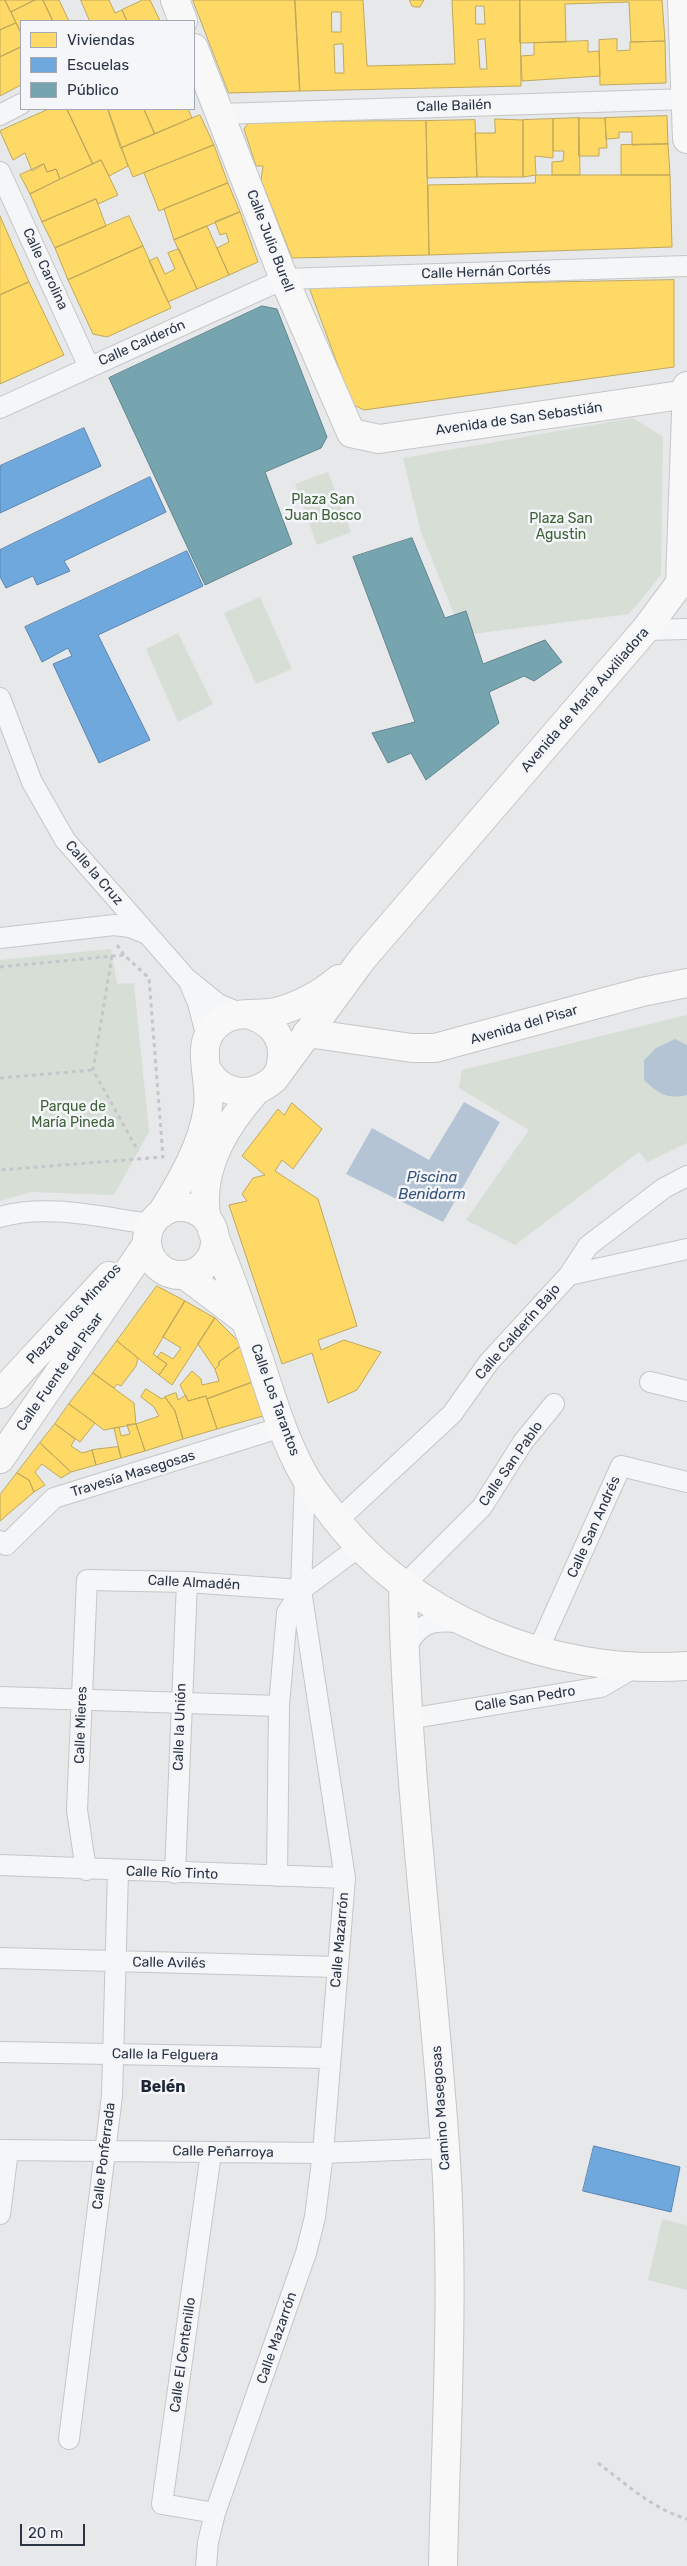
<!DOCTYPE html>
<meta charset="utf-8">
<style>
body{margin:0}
#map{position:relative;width:687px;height:2566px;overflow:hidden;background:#e6e8ea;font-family:Rubik,sans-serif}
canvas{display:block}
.legend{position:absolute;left:20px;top:20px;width:175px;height:90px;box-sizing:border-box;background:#f4f6f9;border:1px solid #a4a8b1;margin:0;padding:6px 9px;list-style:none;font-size:15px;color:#2b3445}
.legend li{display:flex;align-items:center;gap:10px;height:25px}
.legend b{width:25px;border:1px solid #a4a8b1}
.scale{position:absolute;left:20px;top:2524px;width:65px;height:22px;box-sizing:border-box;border:2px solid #2b3445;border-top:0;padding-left:6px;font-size:15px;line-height:18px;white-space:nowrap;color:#2b3445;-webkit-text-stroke:4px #f4f6f9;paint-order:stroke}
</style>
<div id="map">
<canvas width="687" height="2566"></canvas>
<ul class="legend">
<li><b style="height:14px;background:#ffd966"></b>Viviendas</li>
<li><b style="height:14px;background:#6fa8dc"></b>Escuelas</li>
<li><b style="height:14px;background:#76a5af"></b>Público</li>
</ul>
<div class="scale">20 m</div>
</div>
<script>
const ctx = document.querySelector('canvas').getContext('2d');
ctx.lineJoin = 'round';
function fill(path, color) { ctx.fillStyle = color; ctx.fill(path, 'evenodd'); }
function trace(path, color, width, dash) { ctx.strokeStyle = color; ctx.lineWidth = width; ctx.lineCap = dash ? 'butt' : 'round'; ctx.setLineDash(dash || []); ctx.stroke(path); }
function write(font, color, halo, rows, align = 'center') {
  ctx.font = font + ' Rubik,sans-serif'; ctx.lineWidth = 5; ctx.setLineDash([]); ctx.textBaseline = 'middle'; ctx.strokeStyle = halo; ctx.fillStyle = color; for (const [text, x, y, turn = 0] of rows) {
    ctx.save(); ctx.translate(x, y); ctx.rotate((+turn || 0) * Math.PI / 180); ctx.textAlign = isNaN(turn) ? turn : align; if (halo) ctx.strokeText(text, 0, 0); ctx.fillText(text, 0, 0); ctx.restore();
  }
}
fill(new Path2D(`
 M633,418l30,19 -2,138 -32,39 -157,20 -6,-23 -12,3 -33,-82 -18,-74z
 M328,472l23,60 -34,13 -22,-61z
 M260,597l32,72 -36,15 -32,-71z
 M178,633l35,71 -35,18 -32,-73z
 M111,949l6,35 17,-1 15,149 -35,63 -83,-3 -31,9v-241z
 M687,1015v128l-39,19 -9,-10 -124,93 -49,-25 63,-90 -70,-42 3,-18z
 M662,2219l25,6v65l-39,-10z`), '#d6ded6');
fill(new Path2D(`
 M675,1039l12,6v50c-19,5 -30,-2 -43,-15v-20l12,-12z
 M464,1102l36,20 -57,100 -97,-48 26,-46 57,32z`), '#b4c4d5');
const homes = new Path2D(`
 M0,0h5l11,23 -16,7z
 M5,0h30l-24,12z
 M35,0h8l10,21h-32v12l-10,-21z
 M43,0h16l10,21h-16z
 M81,0h28l6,13 7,-3 5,11h-37z
 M143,0h7l10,21h-33l-5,-11z
 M193,0h102l5,91 -71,2z
 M295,0h68l4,66 88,-2 -3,-64h68l1,86 -221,5zM476,6h8l1,18h-9zM332,12h9v20h-9zM485,39l2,30h-7l-2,-29zM343,44l1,29h-9l-1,-28z
 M410,0h14l-4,7h-5l-3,-1z
 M520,0h142l3,41 -34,1 -2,-40 -64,2 1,38 -46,1z
 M16,23l5,10v14l-21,10v-27z
 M617,39v12l13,-1v-8l35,-1 1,42 -66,2 -1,-45z
 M588,41v11l11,-1 1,25 -78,5 -1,-25 13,-1v-12z
 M21,47v38l-21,11v-39z
 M49,109h18l26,55 -33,15 -4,-10 -9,3 -3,-8 -12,7 -7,-18 -12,7 -13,-29z
 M67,109h41l20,57 -19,10 -8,-16 -8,4z
 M108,109h36l11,25 -34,14z
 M144,109h44l4,9 -37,16z
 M200,115l14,30 -81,32 -12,-29z
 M667,116l1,28 -36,1v-13h-13v6l-13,1 -1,-21z
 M579,118h26l2,30h-8v8h-20z
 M579,118l1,57h-28v-13l11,-1 1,-10h-11v-32z
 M495,119l28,1v57h-46l-2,-44h20z
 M553,119v39l-18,-2 1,19 -13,2v-57z
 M475,120l2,57 -50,1 -1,-57z
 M426,121l3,134 -137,3 -31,-78 2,-14h-7l-12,-37 5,-7z
 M668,144l2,31h-49v-30z
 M214,145l14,38 -69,28 -15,-38z
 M101,160l17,35 -20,9 -2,-5 -54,23 -12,-28z
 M44,164l3,8 9,-3 4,10 -30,15 -10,-19z
 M536,175h134l2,72 -243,8 -1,-70 107,-2z
 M228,183l12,29 -66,28 -10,-31z
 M96,199l10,27 -51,22 -13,-26z
 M240,212l18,50 -29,13 -12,-27 12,-6 -3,-9 -6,2 -5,-13z
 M0,216l29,66 -29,13z
 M129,216l14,30 -75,34 -13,-32z
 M207,226l22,49 -32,14 -23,-49z
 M143,246l28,62 -64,29 -14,-3 -25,-54z
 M179,249l18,40 -29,13 -19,-41 8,-4 8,17 10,-5 -7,-16z
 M674,280v87l-310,43 -12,-6 -43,-117z
 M29,282l35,73 -64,29v-89z
 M292,1103l30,26 -29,40 -11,-9 -7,11 43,28 39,127 -39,14 3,10 23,-10 37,12 -24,38 -29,13 -16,-50 -30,11 -53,-159 18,-4 -5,-7 11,-16 12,-3 -23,-19 36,-47 6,6z
 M157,1286l28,15 -32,53 14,10 -8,11 -42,-34z
 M185,1301l30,17 -43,67 -13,-10 8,-11 -10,-7 4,-5 12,7 8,-11 -18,-11z
 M215,1318l27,27 -23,17v3l-4,4 -17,-25z
 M117,1341l21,17 -2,8 -15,20 -4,-2 -3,4 -21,-15z
 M242,1345l11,37 -46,17 -1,-3 -18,5 -8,-16 12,-14 9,8 1,6 17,-4 -4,-12 4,-4v-3z
 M93,1373l41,30 2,21 -32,6 -35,-26z
 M253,1382l10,34 -46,13 -10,-30z
 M146,1389l16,10 3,-2 10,14 8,28 -38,12 -9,-27 23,-8 -5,-9 -13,-10z
 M176,1393l2,7 8,-5 2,6 18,-5 11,33 -34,10 -8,-28 -10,-14z
 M69,1404l26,19 -15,19 -25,-18z
 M55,1424l20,15 -4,7 11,7 10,-3 4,15 -25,7 -31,-29z
 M136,1424l9,27 -24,7 -7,-30 5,-1 2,9 9,-2 -3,-9z
 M40,1443l31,29 -10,6 -19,-14 -7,8 10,13 -11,7 -5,-12 -12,-7z
 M118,1447l3,11 -25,7 -4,-15z
 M17,1473l12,7 5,12 -34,29v-26z`);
fill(homes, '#ffd966');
trace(homes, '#bfa85c', 1);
const schools = new Path2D(`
 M84,428l17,38 -101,47v-47z
 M150,477l16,35 -102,49 6,10 -33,14 -4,-9 -27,12 -6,-11v-27z
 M187,551l16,35 -105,49 52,105 -51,23 -46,-99 19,-8 -4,-8 -26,14 -17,-35z
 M594,2146l86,21 -9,45 -88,-21z`);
fill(schools, '#6fa8dc');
trace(schools, '#5b85af', 1);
const public = new Path2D(`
 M262,306l15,3 50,128 -6,11 -56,24 27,72 -87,41 -96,-207z
 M412,538l33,80 21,-7 17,53 62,-24 17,22 -28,19 -10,-5 -35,16 10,31 -73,57 -15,-27 -23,10 -16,-30 43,-11 -62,-165z`);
fill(public, '#76a5af');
trace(public, '#60838f', 1);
const street = new Path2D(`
 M221,114l466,-15
 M0,115l21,-11
 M0,172l89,195
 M0,408l284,-129 403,-13
 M645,630l42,-1
 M0,698l32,84 33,58 121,138 32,26 24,10
 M0,938l114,-13 16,2 17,7
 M190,984l8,19 9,35
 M0,1217c48,-14 103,1 152,7
 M569,1275l118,-26
 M650,1382l37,9
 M337,1521l115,-107 37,-52 80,-87 19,-29 76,-58 23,-12
 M0,1541l6,4 48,-47 228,-71
 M403,1586l79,-79 41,-65 31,-38
 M538,1650l83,-184 66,16
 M404,1652c13,-29 28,-34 58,-29
 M0,1697l279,9
 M408,1719l193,-32 36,-21
 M0,1865l345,13
 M86,1870l-9,-60 10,-230 100,2 114,8
 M175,1873l12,-291
 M277,1876l2,-170 8,-93 14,-23 58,-43
 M0,1958l337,9
 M0,2052l330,6
 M0,2150l323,3 122,-5
 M211,2153l-49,351 53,9
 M0,2214l8,-64
 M69,2439l43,-343 6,-225
 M206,2566l2,-24 7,-29 91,-260 9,-36 8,-64 22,-275 -44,-288 4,-114`);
const secondary = new Path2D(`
 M175,0l8,21
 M682,0l5,139
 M194,48l90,231 67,154 28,6 308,-45
 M251,1015c25,9 36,27 29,54
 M307,1033l105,15h23l207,-56 45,-9
 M207,1070c16,26 44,29 67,9l89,-121 282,-328 35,-47 7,-197
 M147 1241a34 34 0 1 1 68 0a34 34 0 1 1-68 0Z
 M161,1214c20,-32 42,-69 47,-107 4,-31 -16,-65 12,-85 16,-12 38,-6 56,-10 23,-6 45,-18 63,-33
 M207,1220c-10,-48 17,-93 48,-128
 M212,1230c15,38 29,76 42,114 15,44 27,90 50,131 6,11 14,21 22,31 80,112 225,170 361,160
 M185,1275l61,46
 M0,1394l109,-118
 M0,1459l147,-215
 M403,1586c3,187 29,374 42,561 10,139 1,280 -2,419`);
trace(street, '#c4c6c8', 22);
trace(secondary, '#c4c6c8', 30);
trace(new Path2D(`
 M117,945l7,10
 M112,956l-19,114 45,81
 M0,967l124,-12 25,23 14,179 -163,13
 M0,1078l93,-8
 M598,2463c28,21 55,46 89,56`), '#c5c6ca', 3, [4, 4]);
trace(street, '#f5f6f7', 20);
trace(secondary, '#f8f8f8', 28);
write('14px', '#2b3445', '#f4f6f9', [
 ["Calle Bailén",454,106,-2],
 ["Calle Julio Burell",270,241,69],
 ["Calle Carolina",45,269,65],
 ["Calle Hernán Cortés",486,272,-2],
 ["Calle Calderón",142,343,-24],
 ["Avenida de San Sebastián",519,419,-8],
 ["Avenida de María Auxiliadora",585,700,-49],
 ["Calle la Cruz",94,873,49],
 ["Avenida del Pisar",524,1025,-16],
 ["Plaza de los Mineros",74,1314,-47],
 ["Calle Calderín Bajo",518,1332,-49],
 ["Calle Fuente del Pisar",60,1372,-55],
 ["Calle Los Tarantos",275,1400,70],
 ["Calle San Pablo",511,1464,-55],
 ["Travesía Masegosas",133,1474,-17],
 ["Calle San Andrés",594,1527,-66],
 ["Calle Almadén",194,1583,3],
 ["Calle San Pedro",525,1699,-9],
 ["Calle Mieres",81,1725,-88],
 ["Calle la Unión",180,1727,-88],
 ["Calle Río Tinto",172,1873,2],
 ["Calle Mazarrón",340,1940,-85],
 ["Calle Avilés",169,1963,1],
 ["Calle la Felguera",165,2055,1],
 ["Camino Masegosas",441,2108,-94],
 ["Calle Peñarroya",223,2152,1],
 ["Calle Ponferrada",104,2156,-83],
 ["Calle Mazarrón",277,2338,-71],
 ["Calle El Centenillo",183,2355,-82]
]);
write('14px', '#3f6138', '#f4f6f9', [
 ["Plaza San",323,500],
 ["Juan Bosco",323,516],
 ["Plaza San",561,519],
 ["Agustin",561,535],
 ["Parque de",73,1107],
 ["María Pineda",73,1123]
]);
write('italic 15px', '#34527a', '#f4f6f9', [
 ["Piscina",432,1178],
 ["Benidorm",432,1195]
]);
write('bold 16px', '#1d2536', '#f4f6f9', [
 ["Belén",163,2087]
]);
</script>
